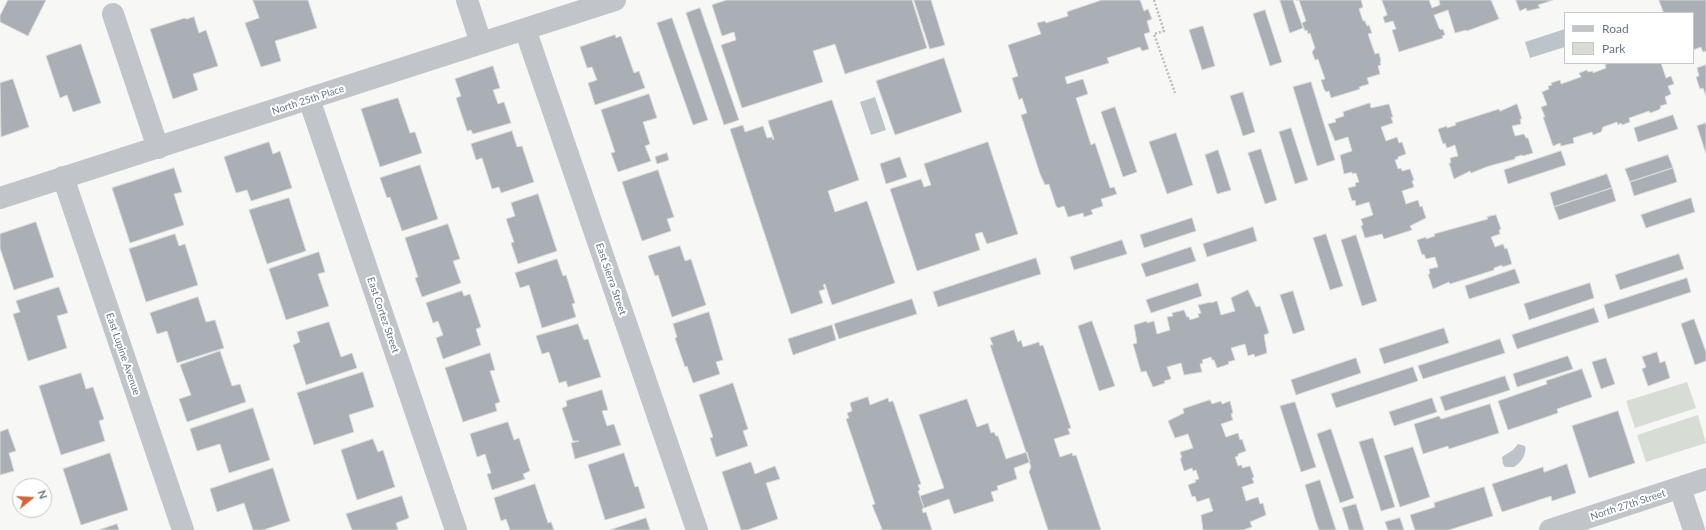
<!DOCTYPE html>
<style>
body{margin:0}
#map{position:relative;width:1706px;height:530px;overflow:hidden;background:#f7f7f5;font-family:Lato,sans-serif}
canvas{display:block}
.legend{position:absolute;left:1564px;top:12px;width:130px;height:52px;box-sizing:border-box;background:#fff;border:1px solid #c3c8cd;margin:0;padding:5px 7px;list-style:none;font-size:12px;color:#697683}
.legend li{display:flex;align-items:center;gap:8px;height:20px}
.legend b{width:20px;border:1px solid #c3c8cd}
.north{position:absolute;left:12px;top:478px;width:40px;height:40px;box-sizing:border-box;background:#fff;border:1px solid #c3c8cd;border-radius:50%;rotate:72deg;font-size:11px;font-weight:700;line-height:16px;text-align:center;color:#697683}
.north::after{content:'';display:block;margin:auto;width:14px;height:18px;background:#d46738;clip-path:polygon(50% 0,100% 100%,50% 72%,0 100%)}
</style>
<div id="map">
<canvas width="1706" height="530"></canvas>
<ul class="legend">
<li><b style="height:5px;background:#c1c4c8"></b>Road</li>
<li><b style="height:11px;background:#d7dcd4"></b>Park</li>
</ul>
<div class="north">N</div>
</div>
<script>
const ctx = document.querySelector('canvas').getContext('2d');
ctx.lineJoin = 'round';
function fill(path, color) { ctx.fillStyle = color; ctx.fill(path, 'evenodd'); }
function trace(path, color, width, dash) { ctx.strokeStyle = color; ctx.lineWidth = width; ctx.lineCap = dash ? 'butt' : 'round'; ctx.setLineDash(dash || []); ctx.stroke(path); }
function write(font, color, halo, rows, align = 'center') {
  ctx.font = font + ' Lato,sans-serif'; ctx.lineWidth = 4; ctx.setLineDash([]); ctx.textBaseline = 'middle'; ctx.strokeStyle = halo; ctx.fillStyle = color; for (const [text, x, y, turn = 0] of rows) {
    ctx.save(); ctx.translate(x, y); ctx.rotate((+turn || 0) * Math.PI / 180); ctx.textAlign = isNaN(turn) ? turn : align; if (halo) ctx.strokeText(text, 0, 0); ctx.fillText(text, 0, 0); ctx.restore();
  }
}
fill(new Path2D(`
 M1687,382l9,26 -61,20 -9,-27z
 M1698,415l8,28 -60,19 -9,-27z`), '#d7dcd4');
fill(new Path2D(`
 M1565,29v18l-35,11 -5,-16z
 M875,97l11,33 -15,5 -11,-33z
 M1518,444l7,2c2,8 -4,17 -11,21h-9l-2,-3 -1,-7 11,-7z`), '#bcc4ca');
const building = new Path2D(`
 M8,0h38l-18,36 -28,-14v-6z
 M253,0h55l9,28 -42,13 6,20 -20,6 -16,-44 14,-5z
 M727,0h185l15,48 -82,26 -10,-30 -22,7 10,31 -81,26 -21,-63 15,-5 -2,-8 -12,4 -10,-31z
 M914,0h17l14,45 -15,4z
 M1102,0h38l4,11 4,-2 4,10 -5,2 3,11 -6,2 5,15 -7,2 -2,-4 -33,11 2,5 -44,14 2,7 16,-5 5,15 -12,4 15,47 4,-2 15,45 4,-1 3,7 -16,5 2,7 -12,4 2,4 -9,3 -1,-4 -15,4 -4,-11 -6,2 -2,-2 -7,-22 -4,1 -5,-11 -19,-59 6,-2 -5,-15 -3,2 -7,-22 6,-2 -10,-31 33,-11 -4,-11 8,-2 1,2 22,-7 -1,-4z
 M1280,0h13l10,28 -13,5z
 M1296,0h65l2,7 -4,2 4,12h2l2,5 2,-1 3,8 -4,1 7,20 4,-1 2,8 -1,1 1,3 -3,1 2,8 -13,4 2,6 -10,3 1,2 -29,9 -2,-7 -3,1 -2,-3 -3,-9 4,-1 -7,-20 -3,1 -3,-8 3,-4 -5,-15 -2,1 -1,-4 -2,1 -3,-8 4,-2 -7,-21z
 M1382,0h47l3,8 8,-3 -1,-5h52l8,19 -32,12 -1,-1 -11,3 -7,-23 -14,5 5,13 2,2 2,-1 2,6 -3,1 1,2 -44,14 -7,-22 4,-1 -3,-8 -8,2 -2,-6 4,-2z
 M1516,0h37l-15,5 2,3 -13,3 -1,-3 -6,3z
 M1659,0h47v51l-3,1 -2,-5 -8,3v-37h-29z
 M700,8l39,112 -15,5 -38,-112z
 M1265,10l17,52 -12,4 -17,-52z
 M194,17l5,16 7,-3 12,36 -25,8 5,16 -25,9 -23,-70 35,-11 1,1z
 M672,18l36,102 -15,5 -36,-102z
 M1203,26l12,40 -13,4 -13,-40z
 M615,35l1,3 5,-2 13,37 5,-2 6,17 -50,17 -7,-22 9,-3 -5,-13 -5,1 -7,-21z
 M81,44l20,59 -28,9 -6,-17 -7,3 -14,-42z
 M944,58l18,54 -67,23 -19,-54z
 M1609,63h52l5,15 5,-2 3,8 -6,2 3,8 -6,3 2,7 -7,2 1,2 -3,2 -8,3 -1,-2 -20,7 1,4 -8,3 -1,-2 -3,2 -1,-3 -14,5 -2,5 -8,3 -1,-3 -19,6 1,5 -13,3 -1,-3 -7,3 -10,-29h2l-4,-10 6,-2 -5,-13 7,-3 -1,-3 4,-1 -1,-2 9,-3 1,4 20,-7 -2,-4 8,-3 1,2 5,-1v2l13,-5 -1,-3z
 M1706,65v31l-3,-8 -3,1 -4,-12 3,-1 -2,-8z
 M493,66l7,22 -7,2 5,14 6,-2 7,21 -38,11 -2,-4 -4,1 -11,-33 5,-2 -6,-17z
 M13,79l16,48 -28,10 -1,-54z
 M1311,82l24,78 -18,6 -24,-79z
 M1243,92l12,40 -12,4 -13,-40z
 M649,94l8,24 -14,4 7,22 -5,2 6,15 -33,11 -7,-19 4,-1 -14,-42z
 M398,98l12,35 5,-1 7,21 -42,14 -19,-58z
 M832,100l27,80 -31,11 7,21 32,-11 28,82 -63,22 -7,-21 -2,1 2,4 -6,2 4,12 -32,11 -61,-185 13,-4 2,7 18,-6 4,12 5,-1 1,3 1,-1 -6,-18z
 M1370,103l1,5 18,-4 4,13h-2l2,6 -12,4 5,14 11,-4 2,6 3,-1 4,12 -8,3v2l-3,1 3,9 3,-1 1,3 8,-2 4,11 -2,1 2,6 -12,4 4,13 12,-4 2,7 2,-1 4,12 -16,8 2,4 -28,9 -2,-5 -17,4 -4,-12 2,-1 -2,-6 12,-4 -4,-13 -13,4 -1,-6 -3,1 -4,-13 8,-2 -1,-3 4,-1 -3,-9 -4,1v-2l-8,2 -4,-19 12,-4 -4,-14 -13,4 -7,-17 8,-2 -1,-3 9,-3 -1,-4z
 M1517,104l5,15h-2l1,5 -9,2 3,10 9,-2 2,4h2l5,15 -10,3 -1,-1 -7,2v2l-26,7 -18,7 -1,-2 -16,8 -5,-16h2l-1,-5 8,-2 -3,-11 -8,3 -2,-5 -2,1 -5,-15 9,-3v2l9,-3 -1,-2 44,-14 1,2z
 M1115,107l22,65 -14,5 -22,-65z
 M1673,115l5,14 -40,13 -4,-14z
 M1706,123v31l-9,-28z
 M1291,128l17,52 -13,4 -16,-52z
 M512,131l5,16 5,-1 12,36 -33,11 -2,-6 -7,2 -10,-31 -6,2 -5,-16z
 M1176,133l17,52 -26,9 -18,-52z
 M269,142l4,12 7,-3 12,37 -41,13 -4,-11 -11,3 -12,-36z
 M988,142l30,92 -31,10 -5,-12 -7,2 5,16 -63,21 -27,-82 31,-10 3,8 7,-2 -7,-21z
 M1261,149l16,51 -12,4 -17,-51z
 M1218,150l13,40 -14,4 -12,-39z
 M1561,151l5,14 -58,19 -4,-14z
 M667,153l2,7 -12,4 -2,-7z
 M1668,155l5,13 -43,14 -5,-13z
 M900,157l7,20 -21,7 -6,-20z
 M420,165l18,54 -36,12 -12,-34 -3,1 -7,-20z
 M174,168l8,24 -8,2 10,31 -54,18 -18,-55z
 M1673,168l4,14 -43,14 -4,-14z
 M658,170l16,47 -7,2 4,12 -29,10 -20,-59z
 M1607,174l5,14 -58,19 -4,-14z
 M1612,188l4,13 -57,19 -5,-13z
 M538,194l19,57 -39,13 -7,-21 3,-1 -8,-23 9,-3 -4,-13z
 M289,198l17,53 -39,13 -18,-54z
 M1691,198l4,14 -49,16 -5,-13z
 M1496,215l5,14 -2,1 1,4 -9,3 4,10 8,-3 2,5 2,-1 5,16 -10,3v-2l-8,3v2l-44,14 -1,-2 -16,7 -5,-15h2l-1,-5 9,-2 -3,-10 -9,2 -2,-5 -2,1 -5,-15 9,-3v2l9,-3 -1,-2 54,-15 -1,-2z
 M1192,218l4,13 -52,17 -4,-13z
 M36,222l18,55 -40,13 -14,-42v-14z
 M448,224l12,35 -7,2 8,22 -39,14 -7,-19 3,-1 -13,-39z
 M1253,227l4,14 -50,16 -4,-13z
 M175,234l4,12 6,-2 13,41 -52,17 -17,-53z
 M1326,234l17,52 -13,4 -17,-52z
 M1356,235l21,66 -15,5 -21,-66z
 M1122,240l5,14 -53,16 -4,-13z
 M680,246l5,15 6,-2 15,46 -34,12 -14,-42 -3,1 -7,-20z
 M1191,247l5,14 -50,16 -5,-13z
 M319,252l6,20 -7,2 11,32 -43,14 -17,-51z
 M1679,254l5,15 -64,21 -5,-15z
 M1036,258l5,16 -103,33 -5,-15z
 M557,259l6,17 3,-1 9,28 -3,1 4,13 -34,11 -13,-43 -9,3 -5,-15z
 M1515,269l5,14 -51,16 -4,-13z
 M1687,278l4,14 -83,27 -4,-14z
 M1198,283l4,13 -51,17 -5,-13z
 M1590,283l4,15 -65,22 -5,-16z
 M59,287l9,26 -11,3 10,32 -39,13 -15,-47 7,-2 -4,-11z
 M1248,290l8,17 4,-1 9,27 -5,2 3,18 -12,4 -1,-3 -6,2 -3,-12 -14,4 4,12 -7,2 1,2 -12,4 -3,-8h-2l-1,-3 -9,3 1,3 -3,1 2,8 -18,3 -3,-12 -14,4 4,12 -7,2 1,2 -12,4 -7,-16 -5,1 -8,-28 4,-1 -3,-18 13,-4v2l7,-2 3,13 13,-4 -3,-13 6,-1 -1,-3 12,-3 3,7h2l1,3 9,-3 -1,-3 3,-1 -3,-8 13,-3v1l6,-2 4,14 14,-4 -4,-13z
 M462,291l2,5 6,-2 11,33 -5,2 5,16 -38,14 -7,-21 7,-3 -5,-14 -5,2 -7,-20z
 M1293,291l12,39 -12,4 -13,-39z
 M198,297l8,25 9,-2 9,28 -47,15 -10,-32 -10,3 -7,-21z
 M912,299l5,15 -78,25 -5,-15z
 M1594,308l5,14 -82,27 -5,-14z
 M709,312l14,48 -7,2 4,12 -27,9 -6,-17 -2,1 -10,-29 2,-1 -4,-13z
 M1694,319l12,33v9l-11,4 -14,-41z
 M1092,321l23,65 -16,5 -21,-65z
 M329,322l12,35 11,-4 5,15 -51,17 -13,-40 7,-3 -3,-10z
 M578,324l6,16 4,-1 13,38 -33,10 -2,-6 -7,2 -10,-31 -7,2 -6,-18z
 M832,325l4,15 -43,15 -5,-16z
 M1444,328l5,15 -65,21 -5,-15z
 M1014,330l4,12 3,-2 2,7 16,-5 1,4 3,-1 28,83 -3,1 2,5 -16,5 6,18 12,-4 1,3 3,-1 25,75h-53l-19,-58 2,-5 -41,-122h3l-3,-7z
 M1500,339l5,14 -82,26 -5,-13z
 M220,351l12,35 8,-2 6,18 -59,20 -8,-23 12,-4 -11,-30z
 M1657,352l3,11 5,-2 5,17 -22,8 -6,-17 4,-2 -4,-10z
 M490,353l5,17 -5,1 10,31 -5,2 2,7 -34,11 -18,-54z
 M1568,356l5,13 -56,18 -4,-13z
 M1356,358l5,15 -65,22 -5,-15z
 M1606,358l9,26 -14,5 -9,-27z
 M1413,367l5,14 -82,27 -5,-14z
 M1582,369l10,28 -35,12 1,4 -50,17 -10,-29 49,-17 -1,-3z
 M363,372l11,35 -25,8 5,17 -40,13 -17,-52z
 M81,373l5,16 7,-2 11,32 -5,2 6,20 -44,14 -22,-69z
 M1505,376l5,14 -65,21 -5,-14z
 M733,383l15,46 -5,2 5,15 -32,11 -6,-19 3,-1 -14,-42z
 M602,390l6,20 -6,1 5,15 7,-2 7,21 -46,14 -4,-16 8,-2h-6l-11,-33 5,-2 -1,-5z
 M868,397l2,8 18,-7 1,4 4,-1 28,83 -3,1 2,5 -2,1 6,17 -2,1 1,4 3,-1 6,18h-52l2,-1 -10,-24 3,-1 -29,-85 3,-1 -2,-5 5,-2 -2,-8z
 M1432,398l5,14 -43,14 -5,-14z
 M967,399l10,28 11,-4 3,10 3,-1 2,4h2l8,23 21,-7 3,10 -16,6 3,11 -20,7 1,4 -7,2 3,9 -40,13 -5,-15 -25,9 -4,-12 24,-8 -25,-73z
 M1210,400l2,4 9,-3 1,3 8,-3 3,12 -2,1 2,6 -12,4 5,13 12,-4 2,7 2,-1 4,12 -8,3v2l-3,1 3,9 4,-1v3l8,-2 4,11 -2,1 2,5 -12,4 4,14 12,-4 2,7 3,-1 3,12 -16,7 2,5 -9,3h-40l-2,-15 12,-4 -4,-13 -12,4 -2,-6 -3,1 -4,-12 8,-3 -1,-2 4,-1 -3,-9 -3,1 -1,-3 -8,3 -4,-13h2l-2,-6 13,-4 -5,-14 -13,4 -7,-17 16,-8 -1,-4z
 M1295,402l21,65 -15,5 -21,-66z
 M1490,404l9,29 -50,16 -1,-3 -25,8 -9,-30 25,-8 2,3z
 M253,408l17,52 -41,13 -9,-29 -23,7 -7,-22z
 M1618,411l17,52 -46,15 -17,-52z
 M508,422l6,18 5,-2 11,33 -7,3 2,5 -33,11 -5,-16 4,-1 -6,-19 -8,3 -7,-23z
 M8,429l8,22 -7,2 5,18 -14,4v-43z
 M1331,429l23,69 -14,5 -23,-69z
 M1373,438l22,69 -14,4 -22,-69z
 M373,439l5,13 5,-2 12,37 -38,13 -16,-50z
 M1413,447l17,50 -30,10 -16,-51z
 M110,453l18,57 -47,15 -18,-56z
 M624,453l11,34 3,-1 7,22 -40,12 -17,-55z
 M751,462l4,12 20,-8 5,13 -14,4 12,36 -31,11h-6l-19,-58z
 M1567,464l9,29 -24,8 -1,-5 -49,16 -10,-28 51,-17 1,5z
 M273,468l17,53 -27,9h-10l-9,-27 -27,9 -7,-23z
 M1320,480l16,50h-17l-3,-8 -11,-37z
 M535,484l13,39 3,-1 3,8h-44l-4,-11 -5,2 -7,-23z
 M1484,487l9,29 -44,14h-34l-5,-15 25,-8 -1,-4z
 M402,496l7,22 -13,5 2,7h-46l-6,-16z
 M1356,504l8,26h-15l-7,-22z
 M646,518l4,12h-40z
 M1400,518l4,12h-16l-3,-8z
 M117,524l2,6h-20z`);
fill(building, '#a9afb5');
trace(building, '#d9d9d7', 1);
trace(new Path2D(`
 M1154,0l10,31 -10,3 21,59`), '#bbbdc0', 2.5, [2, 2]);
trace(new Path2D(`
 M467,0l14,43
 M113,14l45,134
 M525,29l172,501
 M309,99l147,431
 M63,177l120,353
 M0,198l615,-198
 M1680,488l14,42
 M1550,530l156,-51`), '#c1c4c8', 22);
write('10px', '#697683', '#fff', [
 ["North 25th Place",308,100,-18],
 ["East Sierra Street",611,279,71],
 ["East Cortez Street",383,315,71],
 ["East Lupine Avenue",123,354,71],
 ["North 27th Street",1628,505,-18]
]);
</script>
